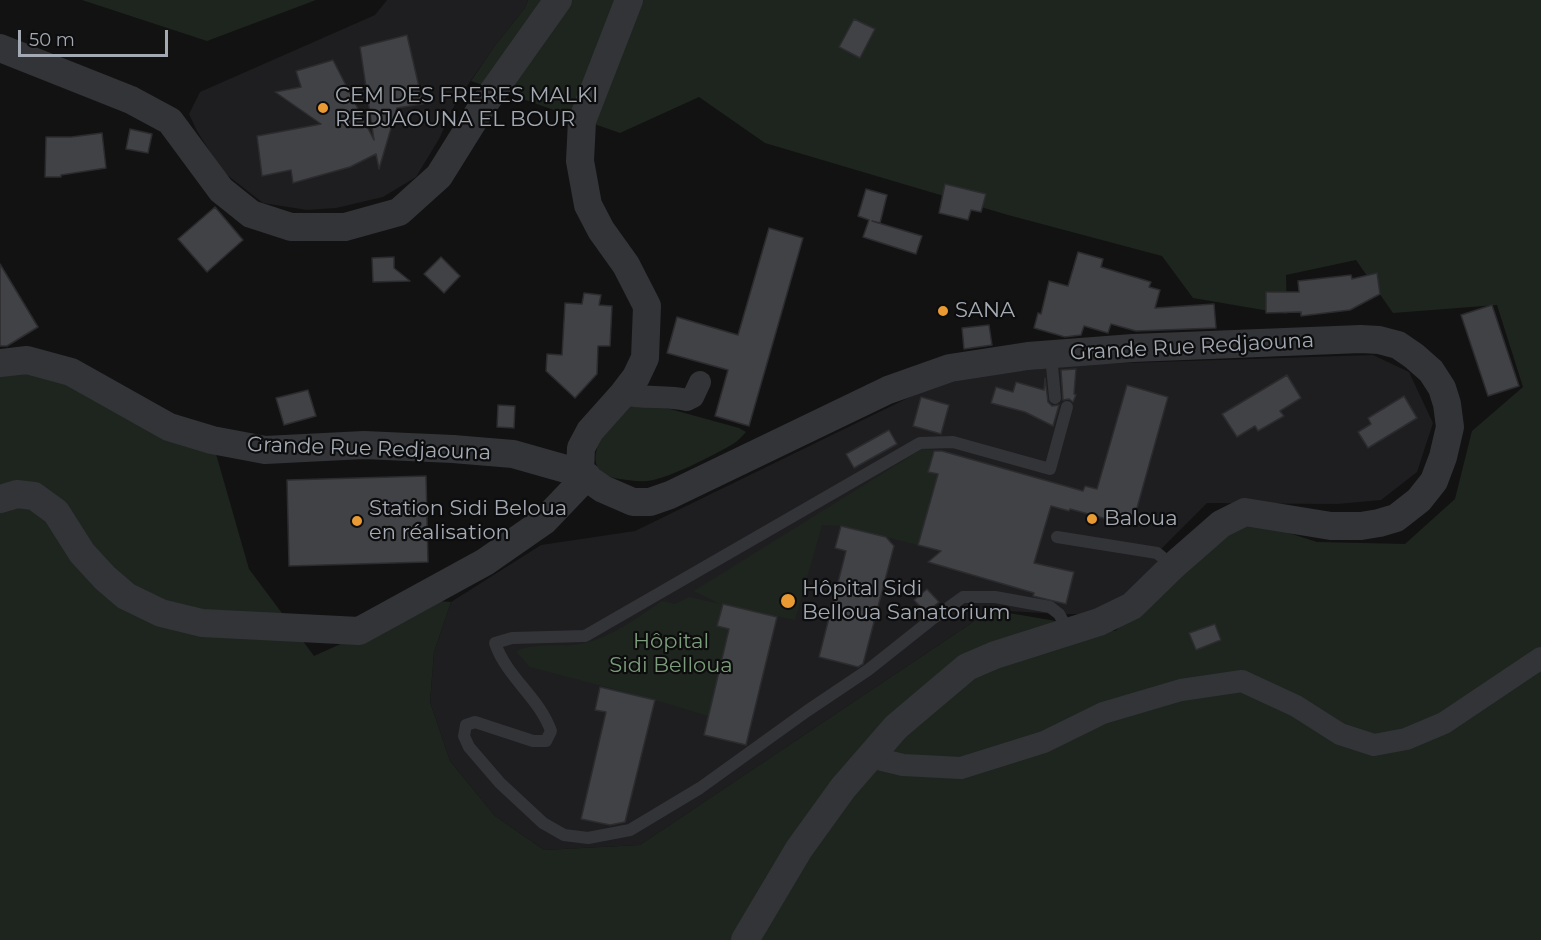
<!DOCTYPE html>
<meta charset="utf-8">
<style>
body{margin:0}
#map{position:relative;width:1541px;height:940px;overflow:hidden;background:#121213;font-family:Montserrat,sans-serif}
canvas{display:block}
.scale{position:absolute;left:18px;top:30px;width:150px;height:27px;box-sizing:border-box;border:3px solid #a3aab3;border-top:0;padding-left:8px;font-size:18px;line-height:21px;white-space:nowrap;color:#a3aab3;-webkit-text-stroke:4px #0d0d0e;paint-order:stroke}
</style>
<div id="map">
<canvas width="1541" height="940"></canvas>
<div class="scale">50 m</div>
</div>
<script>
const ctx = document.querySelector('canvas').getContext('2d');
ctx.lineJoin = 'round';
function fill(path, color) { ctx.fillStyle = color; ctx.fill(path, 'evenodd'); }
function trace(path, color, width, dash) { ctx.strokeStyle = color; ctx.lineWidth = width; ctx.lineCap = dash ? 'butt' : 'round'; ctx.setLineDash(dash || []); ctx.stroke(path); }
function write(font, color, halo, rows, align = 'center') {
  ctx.font = font + ' Montserrat,sans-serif'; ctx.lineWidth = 4.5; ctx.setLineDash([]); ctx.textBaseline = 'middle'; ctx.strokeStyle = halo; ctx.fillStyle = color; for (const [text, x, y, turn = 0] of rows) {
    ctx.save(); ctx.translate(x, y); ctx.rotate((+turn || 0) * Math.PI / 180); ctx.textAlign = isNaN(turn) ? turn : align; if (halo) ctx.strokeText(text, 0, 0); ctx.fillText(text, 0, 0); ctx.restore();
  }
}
fill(new Path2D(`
 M387,0h141l-3,8 -31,39 -38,55 -17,37 -23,38 -33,20 -47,11 -29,2 -44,-7 -41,-32 -25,-40 -8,-17 11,-22 175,-77z
 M1373,355l36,17 24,51 -16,49 -36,28 -44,4 -130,-1 -50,50v16l-31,30 -33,15h-34l-68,-4 -351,235 -96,5 -49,-34 -45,-55 -20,-59 4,-50 17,-50 90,-57 94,-14 316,-154 144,-13z`), '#1e1e20');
fill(new Path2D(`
 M82,0h234l-109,41z
 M528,0h1013v940h-1541v-577l27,-3 185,80 37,129 65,87 122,-55 15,1 -17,50 -4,50 20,59 45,55 49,34 96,-5 351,-235 124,21 130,-112 72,23 88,2 50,-45 17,-68 51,-44 -26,-82 -104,8 -37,-53 -70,15 1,39 -94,-16 -31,-42 -154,-41 -243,-72 -66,-46 -79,36 -149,-52 23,-34 31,-39z
 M627,400l43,9 69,19 7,4c-4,4 -8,9 -13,12 -19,11 -65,35 -86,37 -9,1 -18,-1 -27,-2 -51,-7 -9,-59 7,-79z
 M922,449l11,1 -5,21 9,4 -19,70 -77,-19 -19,-1 -27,95 -72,-15 -6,21 12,3 -21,87 -53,-16 -125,-33 -14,-16c21,-9 43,-3 64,-7 31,-6 57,-26 82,-43l13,3 14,-7 31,7 -26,-13z`), '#1e251e');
const building = new Path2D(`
 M854,19l21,10 -15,29 -21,-11z
 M407,35l16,69 -26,4 -18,61 -3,-15 -26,13 -57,16 -2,-13 -29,6 -5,-40 64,-12 -46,-32 26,-5 -5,-16 37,-11 41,80 -14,-93z
 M130,129l22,5 -4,19 -22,-4z
 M102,133l4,35 -45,7v2h-16l1,-40h25z
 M945,184l41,10 -5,18 -10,-2 -3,10 -29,-7z
 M866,189l21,6 -7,28 -8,-2 50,15 -6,18 -53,-17 6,-17 -11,-4z
 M215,207l28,33 -36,32 -29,-33z
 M769,228l34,10 -54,188 -34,-10 13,-46 -61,-17 10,-36 61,18z
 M1078,252l25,7 -2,8 50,15 -2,5 11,3 -5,18 59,-4 2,24 -80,3 -25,-7 -3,9 -24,-7 -3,9 -16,2 -31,-9 4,-15 3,1 8,-33 19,5z
 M394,257v11l16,13 -37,1 -1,-24z
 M441,257l19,19 -16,17 -20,-19z
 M0,264l38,63 -31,19h-7z
 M1377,273l3,21 -30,16 -49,6v-4l-35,1v-21h33l-1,-11 53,-6 1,4z
 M584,293l17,2 -2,10 13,1 -2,40h-12l-1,28 -22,24 -29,-27 1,-17 15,1 3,-52 17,1z
 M1492,305l27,81 -31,10 -27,-81z
 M989,325l3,20 -28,4 -2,-21z
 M1076,369l-2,25 2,1 -3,7 -4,-3 -6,1 -2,-30z
 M1287,375l14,23 -21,13 4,5 -26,15 -3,-5 -18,11 -15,-23z
 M1045,378l3,24 4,4 7,-1 -6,21 -28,-14 -34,-9 5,-16 17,5 3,-10 28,8z
 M1127,385l41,12 -36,129 -62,-17 -1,2 -18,-5 -17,57 40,9 -8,32 -33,-8 1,-3 -106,-31 13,-11 -23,-6 20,-71 -10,-2 6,-21h8l141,40 2,-5 12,3z
 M308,390l8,26 -32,9 -8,-27z
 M1404,396l13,22 -49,30 -10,-16 13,-8 -3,-6z
 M921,397l28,8 -8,29 -28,-8z
 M498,405l17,1 -1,22 -17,-1z
 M889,430l8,14 -43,24 -8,-14z
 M426,476l2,86 -139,4 -2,-86z
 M841,526l45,11 8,9 -31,118 -5,3 -39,-10 27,-106 -11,-3z
 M927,589l12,13 -13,11 -12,-13z
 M723,604l54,13 -31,128 -42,-10 25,-106 -12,-3z
 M1215,624l6,16 -25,10 -7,-17z
 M600,687l55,13 -30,122 -15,3 -29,-6 25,-107 -11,-2z`);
fill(building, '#414246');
trace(building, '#2c2c2f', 1.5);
trace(new Path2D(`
 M1054,354l-2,12 3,32
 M1067,407l-17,62 -97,-27 -33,1 -335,193 -73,2 -17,5c12,35 44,54 56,88l-5,10h-13l-58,-19 -9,3 -2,11 5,11 31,36 43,40 21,12 24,3 42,-8 70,-42 107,-77 61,-41 63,-50 32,-23h32l55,10 9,7 10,18
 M1057,537l100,16 16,13`), '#333438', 12);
trace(new Path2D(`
 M623,394c21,5 43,1 64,6l6,-3 7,-15
 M870,757l33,8 58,3 83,-26 59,-29 78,-23 61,-9 54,25 44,28 34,11 32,-6 38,-16 97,-65`), '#333438', 22);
trace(new Path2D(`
 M0,48l131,52 39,21 51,69 30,24 40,13h54l54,-15 40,-36 43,-69 76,-107
 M0,363l27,-3 44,12 98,55 43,13 53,10 99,-5 89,4 60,5 67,19 23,16 30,13h17l20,-7 218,-105 62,-22 78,-12 105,-8 228,-9 18,1 19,5 16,11 17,15 11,17 5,16 3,23 -7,30 -9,24 -15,19 -23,18 -17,5 -18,3h-30l-86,-14 -24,12 -48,42 -41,40 -33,16 -104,33 -28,12 -71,60 -53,61 -44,61 -54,91
 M580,473l1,-25 9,-17 33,-37 13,-17 9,-19 2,-52 -21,-41 -25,-35 -13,-25 -8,-44 2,-40 47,-121
 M0,499l17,-5 17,2 22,16 26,41 23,25 21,18 35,17 41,10 157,8 126,-69 59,-41 43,-45`), '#333438', 28);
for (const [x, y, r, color] of [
 [323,108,6,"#e99a33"],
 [943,311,6,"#e99a33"],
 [1092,519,6,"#e99a33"],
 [357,521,6,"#e99a33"],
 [788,601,8,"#e99a33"]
]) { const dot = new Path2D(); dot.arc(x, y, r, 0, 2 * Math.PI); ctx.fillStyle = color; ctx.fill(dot); trace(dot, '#0d0d0e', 2); }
write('21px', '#a3aab3', '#0d0d0e', [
 ["CEM DES FRERES MALKI",335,96],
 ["REDJAOUNA EL BOUR",335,120],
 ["SANA",955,311],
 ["Station Sidi Beloua",369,509],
 ["en réalisation",369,533],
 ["Baloua",1104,519],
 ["Hôpital Sidi",802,589],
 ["Belloua Sanatorium",802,613]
], 'left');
write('21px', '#a3aab3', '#0d0d0e', [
 ["Grande Rue Redjaouna",1192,347,-3],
 ["Grande Rue Redjaouna",369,449,2]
]);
write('21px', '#7c9d7b', '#0d0d0e', [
 ["Hôpital",671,642],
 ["Sidi Belloua",671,666]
]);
</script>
